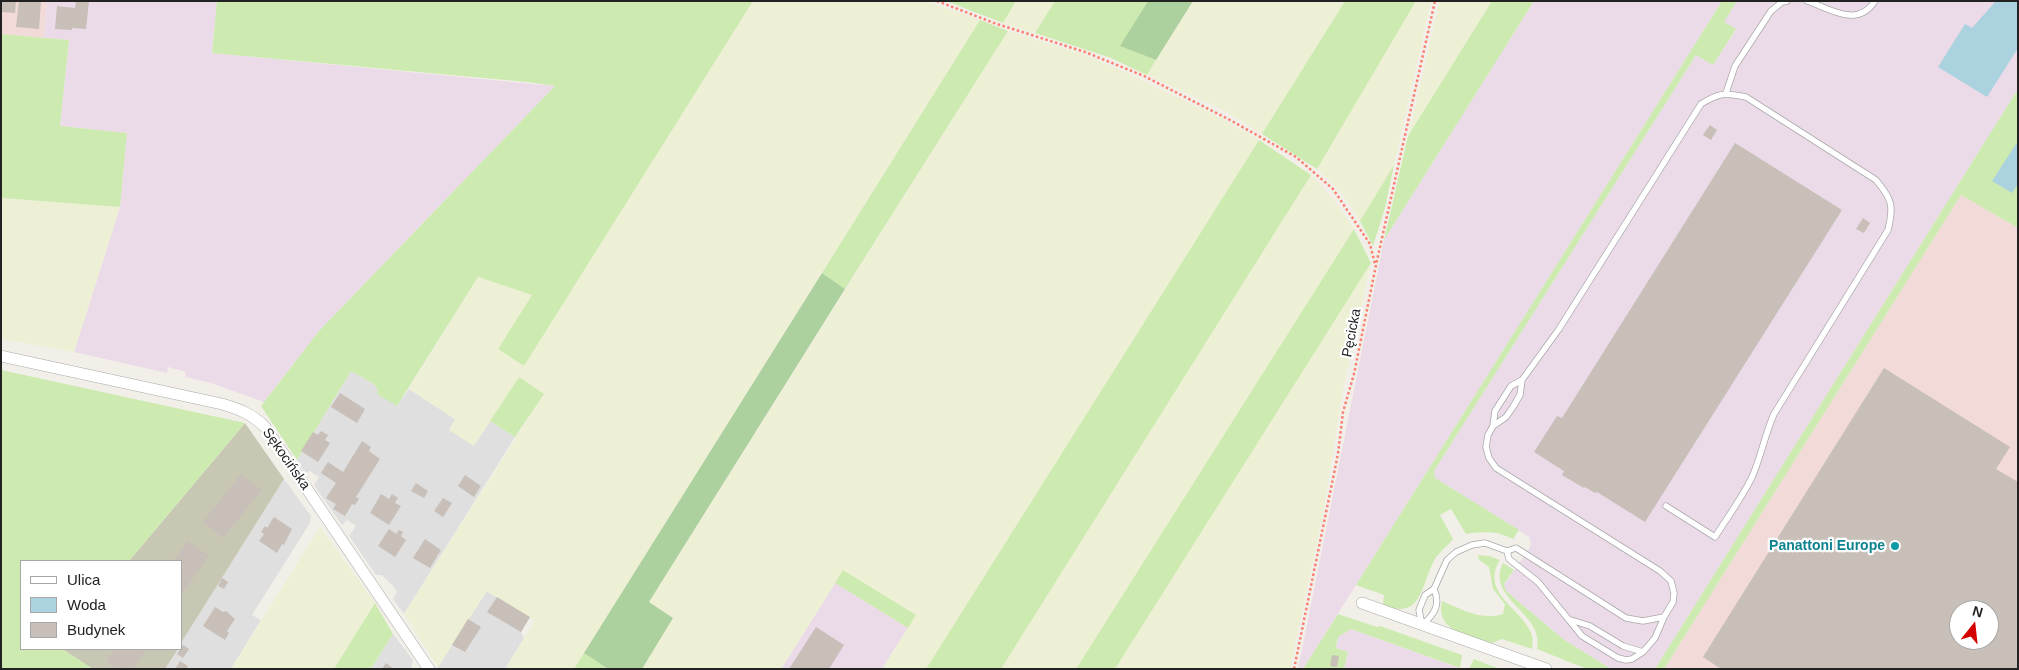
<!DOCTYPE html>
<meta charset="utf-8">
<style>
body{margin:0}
#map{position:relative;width:2019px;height:670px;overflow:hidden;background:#f2efe9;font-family:Helvetica,sans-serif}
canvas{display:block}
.frame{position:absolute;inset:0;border:2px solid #222;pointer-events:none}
.legend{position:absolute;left:20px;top:560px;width:162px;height:90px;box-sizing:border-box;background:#fff;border:1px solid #a7a7a7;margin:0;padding:6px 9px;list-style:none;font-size:15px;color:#222}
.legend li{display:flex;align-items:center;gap:10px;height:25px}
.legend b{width:25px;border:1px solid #a7a7a7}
.north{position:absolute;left:1949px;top:600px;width:50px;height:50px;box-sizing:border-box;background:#fff;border:1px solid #a7a7a7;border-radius:50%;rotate:16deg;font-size:14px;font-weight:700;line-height:20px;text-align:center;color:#222}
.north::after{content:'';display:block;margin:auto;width:18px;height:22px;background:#d40000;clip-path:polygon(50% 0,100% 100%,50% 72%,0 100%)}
</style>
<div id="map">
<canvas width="2019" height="670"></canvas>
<div class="frame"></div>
<ul class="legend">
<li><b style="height:6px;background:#fff"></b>Ulica</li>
<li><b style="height:14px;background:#aad3df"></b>Woda</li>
<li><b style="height:14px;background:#c7bfb8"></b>Budynek</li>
</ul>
<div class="north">N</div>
</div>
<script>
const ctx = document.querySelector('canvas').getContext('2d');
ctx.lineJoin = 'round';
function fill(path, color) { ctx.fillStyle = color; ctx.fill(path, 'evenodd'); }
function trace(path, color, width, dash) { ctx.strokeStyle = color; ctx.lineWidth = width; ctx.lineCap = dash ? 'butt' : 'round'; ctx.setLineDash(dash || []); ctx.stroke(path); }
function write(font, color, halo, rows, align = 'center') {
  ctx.font = font + ' Helvetica,sans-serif'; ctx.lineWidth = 4.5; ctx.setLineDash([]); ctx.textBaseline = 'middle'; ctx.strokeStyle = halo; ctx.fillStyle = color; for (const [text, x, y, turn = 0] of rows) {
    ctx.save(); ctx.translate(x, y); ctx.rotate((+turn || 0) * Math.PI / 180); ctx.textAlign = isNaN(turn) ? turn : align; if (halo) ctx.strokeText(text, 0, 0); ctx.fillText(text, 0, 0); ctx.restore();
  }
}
fill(new Path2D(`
 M351,371l23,13 4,7 19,15 12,-17 46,30 18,27 17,-25 25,16 -111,177 -11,-15 4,-7 -3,-5 -12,-12h-6l-27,-39 7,-10 -9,-6 -5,5 -28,-40 5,-8 -9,-6 -5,2 -8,-13z
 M284,479l27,37 -1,7 -58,92 9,5 -30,49h-66l13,-20h3v-6z
 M486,591l44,26 -9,15 3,6 -19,31h-66l-1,-2z
 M393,634l20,26 -2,9h-40z`), '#e0dfdf');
fill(new Path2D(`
 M1,1h46l-3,37 -43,-4z
 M1961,195l57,33v441h-354zM1959,610h30v30h-30z`), '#f2dad9');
fill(new Path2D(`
 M47,1h170l-5,52 343,33 -236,245 -55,71 -53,-19 -26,-6 1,-5 -18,-5 -1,6 -93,-21 46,-145 7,-74 -67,-7 9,-86 -25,-2z
 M1534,1h188l-366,584 -53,84h-5l86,-429z
 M1737,1h281v88l-363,580h-44l-48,-30 -57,-48 -2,-6 25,-36 2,-6 -2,-6 -94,-59 -1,-7 262,-416 17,10 23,-35 -12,-8z
 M835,583l73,45 -26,41h-101z
 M1351,629l111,40h-118l4,-17 -12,-4 2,-11z`), '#ebdbe8');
fill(new Path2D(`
 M245,423l39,56 -103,164v-82h-52z
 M62,649h116l-13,20h-72z`), '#c7c7b4');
fill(new Path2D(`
 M753,1h173l54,19 -406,649h-69l30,-48 -48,-30 -49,76 -34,-53 140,-220 -25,-17 -45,69 -25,-16 6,-11 -46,-30 69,-112 54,18 -34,54 26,17z
 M1016,1h39l-20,32 -32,-10z
 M1193,1h152l-83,133 -37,-23 -78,-36z
 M1416,1h15l-37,164 -34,56 -20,-30 -23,-22z
 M1439,1h53l-84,135 23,-96z
 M1008,31l72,22 36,15 107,51 36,21 -333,529h-44l34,-54 -73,-44 -62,98h-139l31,-51 -24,-16z
 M1311,175l23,25 20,29 -278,440h-75z
 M1,198l119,9 -46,145 -73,-13z
 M1371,263l-28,127 -20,124 -33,155h-175z
 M320,527l55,76 -41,66h-103z`), '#eef0d5');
fill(new Path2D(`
 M217,1h536l-229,365 -26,-17 34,-54 -54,-18 -81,129 -20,-12 1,-3 -4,-7 -23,-13 -54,89 -36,-54 58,-75 236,-245 -28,-4 -315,-29z
 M946,1h70l-13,22z
 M1055,1h93l-27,45 35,14 -9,15 -36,-17 -76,-25z
 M1345,1h71l-99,168 -55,-35z
 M1492,1h42l-150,239 24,-104z
 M1722,1h15l-13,21 12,7 -23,36 -17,-10 -262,416 1,7 84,52 -6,9c-15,-8 -30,-8 -47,-5l-15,-25 -11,6 13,24c-7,9 -16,14 -20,24 -12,24 -13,59 -50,41l1,-9 -28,-10z
 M980,20l28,11 -163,258 -23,-16z
 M1,34l68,6 -9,86 67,7 -7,74 -119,-9z
 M2018,89v139l-57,-33 -297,474h-9z
 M1259,140l52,35 -310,494h-75z
 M1394,165l-9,43 -12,38 -13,-25z
 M1354,229l17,34 -256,406h-39z
 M1,370l244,53 -116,138h-108v88h41l31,20h-92z
 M519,377l25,17 -29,43 -25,-16z
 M1478,555l11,1 11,4c-25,39 42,55 32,89l-30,-10 -10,4c-22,-7 -57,-11 -50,-42 19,8 40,20 61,13l2,-10 -12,-15 -4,-22 -10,-7z
 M1503,563l11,7 -10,14 2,7 57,48 48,30h-24l-50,-20c8,-36 -52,-50 -34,-86z
 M843,570l73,45 -8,13 -73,-45z
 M375,603l18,31 -22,35h-37z
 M1338,614l39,13 3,-1 82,29 -2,13 -109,-39 -13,8 -2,11 12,4 -4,17h-41z
 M584,653l24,16h-34z
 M1474,659l26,10h-31z`), '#cdebb0');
fill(new Path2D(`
 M1148,1h45l-37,59 -36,-14z
 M822,273l23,16 -196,313 24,16 -31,51h-34l-24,-16z`), '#add19e');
fill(new Path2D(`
 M1996,1h22v47l-31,49 -49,-30 27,-43 7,4z
 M2018,141v43l-6,9 -20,-12z`), '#aad3df');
fill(new Path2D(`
 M1,1h15l-1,12 -14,-1z
 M19,1h22l-2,28 -23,-2z
 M76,1h13l-3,28 -14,-1v2l-17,-1 2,-23 18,2z
 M1710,125l7,5 -6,10 -8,-5z
 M1735,143l107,67 -197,312 -48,-30 -2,1 -10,-6 -1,1 -22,-13 2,-4 -30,-19 23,-36 5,2z
 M1863,218l7,5 -6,10 -8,-4z
 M1884,368l126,79 -14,22 22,13v187h-297l-18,-12zM1959,610h30v30h-30z
 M340,393l25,16 -8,14 -26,-16z
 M321,431l7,4 -3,5 5,3 -12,19 -17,-11 12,-19 5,3z
 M362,441l9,6 -2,4 11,8 -24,38 3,2 -4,6 -3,-1 -7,12 -12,-7 3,-5 -10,-6 10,-15 -15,-10 7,-11 15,10z
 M241,474l21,16 -39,48 -20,-16z
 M465,475l16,11 -7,11 -16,-11z
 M416,483l12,8 -4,7 -13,-7z
 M381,494l8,5 3,-5 6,4 -3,5 6,3 -12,19 -19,-12z
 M443,498l9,5 -9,14 -9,-6z
 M274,517l18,12 -8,16 -2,-1 -5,9 -18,-12 5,-7 -3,-2 4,-6 2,2z
 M389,529l7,5 3,-4 4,2 -2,4 5,4 -11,17 -17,-11z
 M425,539l16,11 -11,18 -17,-10z
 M188,541l21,15 -28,39v-34h-8z
 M222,578l6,4 -4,7 -6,-3z
 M497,597l33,20 -9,15 -34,-20z
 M215,607l8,5 3,-1 9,8 -8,12 2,2 -4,7 -22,-14z
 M468,619l13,8 -16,25 -13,-7z
 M816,627l28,18 -15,24h-40z
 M183,645l6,4 -6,9 -6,-4z
 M115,649h31l-13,20h-16l-11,-7z
 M1332,655l7,1 -2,11 -7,-1z
 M180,661l8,5 -2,3h-11z
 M386,663l8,6h-12z`), '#c7bfb8');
const service = new Path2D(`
 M1807,1c22,7 50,28 68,0
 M1726,93l9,-27 36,-55 11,-9 5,-1
 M1493,426l13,-9 7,-10 7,-12 2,-15 37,-51 142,-225c19,-12 24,-11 45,-7l130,83c16,19 18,26 12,50l-114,184c-9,20 -13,43 -22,63 -10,21 -25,41 -37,60l-49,-31
 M1507,551l2,8 29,23 44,54 36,22 8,2 6,-1 11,-7 12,-14 9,-21 9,-15 1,-9 -3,-12 -11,-10 -164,-103 -7,-10 -3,-11 2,-12 5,-9 2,-15 16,-25 11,-6
 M1571,620l19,6 33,20 20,6
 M1422,625l-3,-15 6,-15 9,-6 13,-29 9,-8 16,-7 13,-2 22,8 9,-3 110,70 17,3 21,-4
 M1422,625c12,-10 19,-20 12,-36`);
const minor = new Path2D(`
 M1,356l221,48c17,5 30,10 43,23l164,242
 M1362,603l184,66`);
trace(service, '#a9a9a9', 7);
trace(minor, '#a9a9a9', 12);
trace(new Path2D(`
 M937,1l57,22 91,29 59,24 86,44 66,37 37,32 37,55 5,20
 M1294,669l44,-215 5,-42 11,-38 22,-109 59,-264`), '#fa8072', 2.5, [2.5, 2.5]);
trace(service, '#fff', 5.5);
trace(minor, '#fff', 11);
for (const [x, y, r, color] of [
 [1895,546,5,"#0f9aa8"]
]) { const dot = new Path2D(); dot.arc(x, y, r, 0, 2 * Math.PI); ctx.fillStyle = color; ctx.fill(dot); trace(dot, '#fff', 2); }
write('14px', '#222', '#fff', [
 ["Pęcicka",1352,333,-79],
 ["Sękocińska",286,459,55]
]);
write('bold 14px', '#0d838f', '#fff', [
 ["Panattoni Europe",1885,546]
], 'right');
</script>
